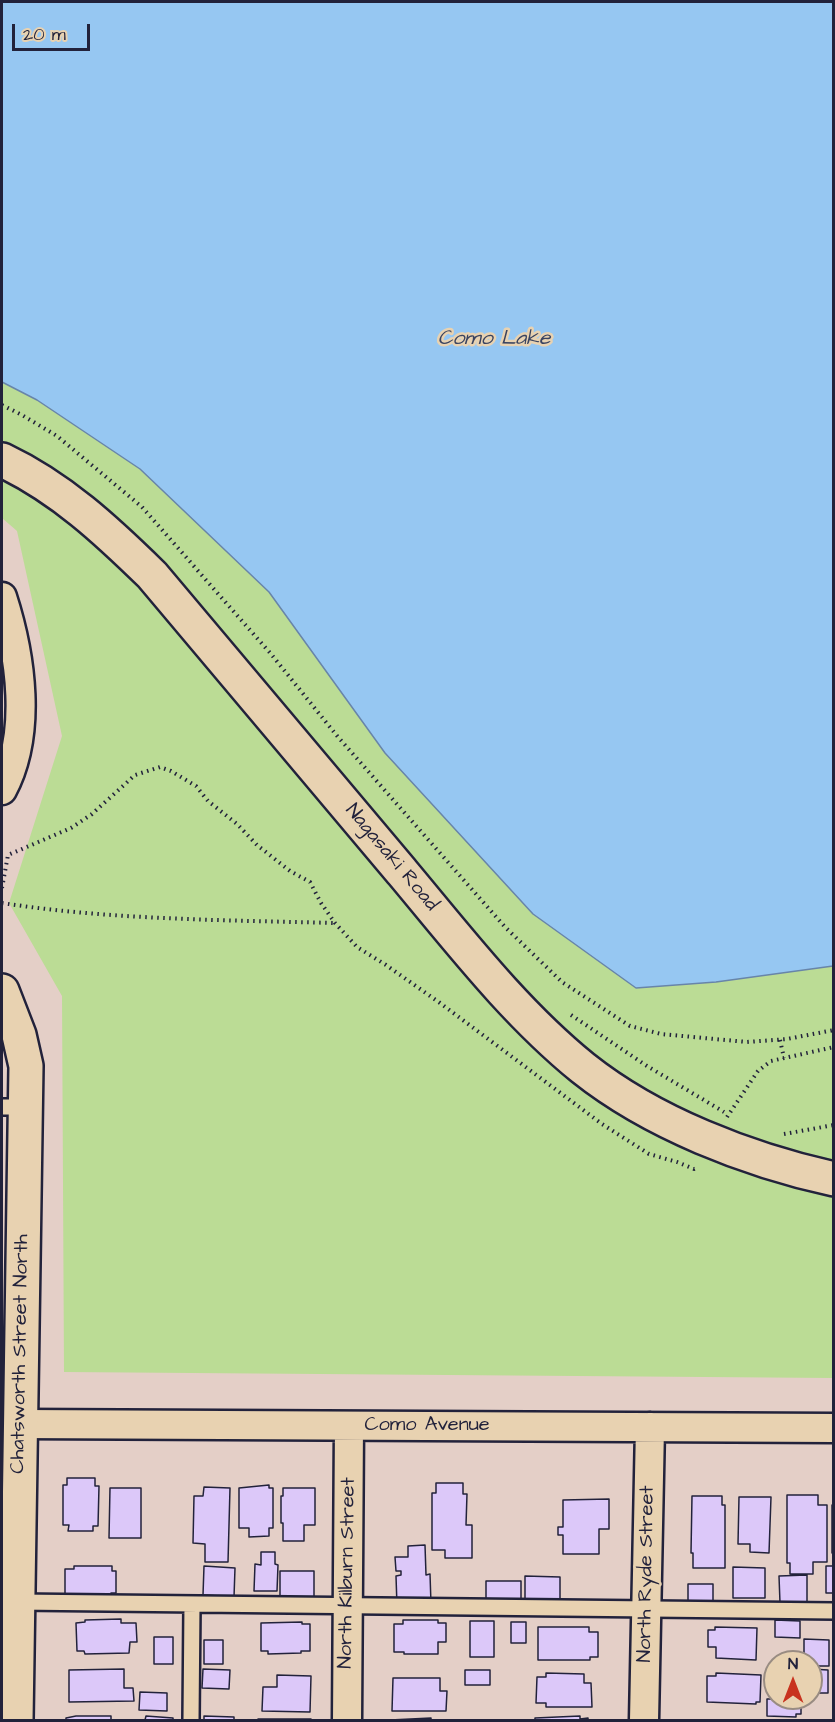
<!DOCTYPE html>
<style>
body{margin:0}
#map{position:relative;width:835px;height:1722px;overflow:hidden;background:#e4cfc7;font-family:"Architects Daughter",sans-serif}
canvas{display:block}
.frame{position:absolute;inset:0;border:3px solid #22223b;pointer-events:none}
.north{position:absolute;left:763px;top:1650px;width:60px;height:60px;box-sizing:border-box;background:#e8d2b1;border:2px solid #998c82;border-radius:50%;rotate:0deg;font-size:16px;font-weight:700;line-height:24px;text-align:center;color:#22223b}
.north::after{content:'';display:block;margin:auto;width:21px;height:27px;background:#c8321e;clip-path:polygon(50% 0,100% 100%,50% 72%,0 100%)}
.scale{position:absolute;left:12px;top:24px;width:78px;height:27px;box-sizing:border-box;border:3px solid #22223b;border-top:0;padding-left:8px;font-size:18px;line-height:21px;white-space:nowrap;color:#22223b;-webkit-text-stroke:4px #e8d2b1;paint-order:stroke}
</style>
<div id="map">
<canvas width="835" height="1722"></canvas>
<div class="frame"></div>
<div class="north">N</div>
<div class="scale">20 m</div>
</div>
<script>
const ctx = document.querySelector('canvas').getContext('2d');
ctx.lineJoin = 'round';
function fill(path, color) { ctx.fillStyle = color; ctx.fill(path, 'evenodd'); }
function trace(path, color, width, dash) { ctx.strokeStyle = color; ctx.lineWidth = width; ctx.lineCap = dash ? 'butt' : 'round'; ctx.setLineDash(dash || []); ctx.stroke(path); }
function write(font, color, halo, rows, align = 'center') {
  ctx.font = font + ' "Architects Daughter",sans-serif'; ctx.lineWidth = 5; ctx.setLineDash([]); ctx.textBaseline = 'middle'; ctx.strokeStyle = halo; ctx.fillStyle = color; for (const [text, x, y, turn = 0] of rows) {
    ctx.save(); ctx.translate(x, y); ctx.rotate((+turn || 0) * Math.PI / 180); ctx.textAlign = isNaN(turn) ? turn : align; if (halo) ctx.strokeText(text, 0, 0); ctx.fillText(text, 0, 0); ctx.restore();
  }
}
fill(new Path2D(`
 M2,2h831v1376l-769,-6 -2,-376 -53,-93 53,-167 -45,-205 -15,-13z`), '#bbdc95');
const water = new Path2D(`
 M2,2h831v964l-117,16 -80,6 -103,-74 -148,-161 -116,-161 -129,-123 -103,-69 -35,-18z`);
fill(water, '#96c7f2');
trace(water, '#6885a9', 1.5);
const building = new Path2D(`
 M67,1478h28v8h4l-1,40h-5v5h-25l1,-6h-6v-40h4z
 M436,1483h27v11h4l-1,31h6v33h-27v-8h-13v-57h4z
 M269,1485v3h4v40h-4v8l-20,1v-9h-10v-40z
 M204,1487l26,1 -2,74h-23v-18l-12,-1 1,-47h9z
 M110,1488h31v50h-32z
 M283,1488h32v37h-11v16h-21v-18h-2v-27h2z
 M787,1495h31v10h9v57h-14v12h-23v-11h-3z
 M692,1496h30v9h3v63h-32v-15h-2z
 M739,1497h32l-2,56 -19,-1v-8h-12z
 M609,1499v30h-10v25h-36v-19h-5v-8h5v-27z
 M832,1505h2v48h-2z
 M425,1545l1,30 4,-1 1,30 -34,2 -1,-30 5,-1v-4h-5l-1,-14h13v-11z
 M261,1552h14v12l3,1 -1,26h-23l1,-27 6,1z
 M74,1566h38v5h4v22h-5v4l-46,-1v-27h9z
 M204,1566l31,2 -1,29 -31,-2z
 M826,1566h8v27h-8z
 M733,1567l32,1v30h-32z
 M280,1571h34v29h-34z
 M807,1575v27l-27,1 -1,-27z
 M525,1576l35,1v27h-35z
 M486,1581h35v23l-35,-1z
 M688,1584h25v19l-25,-1z
 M121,1619v4h15l1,19h-7l-1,11 -44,1 -1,-3h-7l-1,-28 9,-1v-2z
 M403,1620h35v3h8v19h-8v12h-34v-2h-10v-28h9z
 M775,1620l25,1v17l-25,-1z
 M470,1621h24v36h-24z
 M302,1622v2h8v27h-9v2l-33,1v-3h-7v-28z
 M511,1622h15v21h-15z
 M538,1627h51v5h9v25h-8v3h-52z
 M715,1627l42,1 -1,32 -40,-2v-11h-8v-17h7z
 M154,1637h19v27h-19z
 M804,1639l25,1v26h-18v-4h-7z
 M204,1640h19v24h-19z
 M124,1669v19h9l1,13 -65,1v-32z
 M203,1669l27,1 -1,19 -27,-1z
 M811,1669l17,1v23h-17z
 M465,1670h25v15h-25z
 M546,1673l38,1v9h7l1,24h-46v-4h-10l1,-26h9z
 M716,1673l45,2 -1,27h-4v2l-49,-2v-26h9z
 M277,1675l34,1 -1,36 -48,-1 1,-24h14z
 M393,1678h47v13h7l-1,20h-54z
 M140,1692l27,1v18l-28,-1z
 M767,1699h34v15h-5v3l-29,-1z
 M76,1716h35v4h-45v-2z
 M146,1716l27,2v2h-28z
 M204,1716l30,1v3h-30z
 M580,1716v3l8,-1v2h-53v-2z
 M431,1718v2h17h-58z
 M258,1719h53v1h-53z`);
fill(building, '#dcc8f9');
trace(building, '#22223b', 1.5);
const service = new Path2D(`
 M2,1107h24
 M17,1602l817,9
 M191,1720l1,-116`);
const minor = new Path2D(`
 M2,597c19,59 30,137 0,193
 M20,1424l814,4
 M347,1720l2,-294
 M644,1720l6,-293`);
const tertiary = new Path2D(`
 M2,460c59,28 104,70 150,115 84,99 167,198 250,297 57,68 112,140 181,196 69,55 165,92 251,111
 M2,991l17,44 7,31 -10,654`);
trace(service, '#22223b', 20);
trace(minor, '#22223b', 33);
trace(tertiary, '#22223b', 38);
trace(new Path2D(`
 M2,405l20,10 35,21 85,71 129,147 67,83 167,190 57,55 68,44 31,8 86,8 40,-3 47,-9
 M2,888l6,-33 63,-27 21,-14 43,-39 25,-8 11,4 25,15 12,15 29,23 20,21 33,26 20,11 11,21 14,20 22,24 29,18 54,38 162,121 47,30 28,8 17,7 4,-2
 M2,903c110,17 222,17 333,20
 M571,1015l76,51 77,46
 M780,1040l4,18
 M727,1117l31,-46 13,-10 63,-14
 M784,1134l50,-9`), '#22223b', 4, [1.5, 4.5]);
trace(service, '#e8d2b1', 15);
trace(minor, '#e8d2b1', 28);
trace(tertiary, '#e8d2b1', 33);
write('20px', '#22223b', '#e8d2b1', [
 ["Nagasaki Road",391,858,50],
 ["Chatsworth Street North",21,1354,-89],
 ["Como Avenue",427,1426],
 ["North Kilburn Street",348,1573,-89],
 ["North Ryde Street",647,1574,-89]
]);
write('italic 21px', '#394360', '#e8d2b1', [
 ["Como Lake",494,340]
]);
</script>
